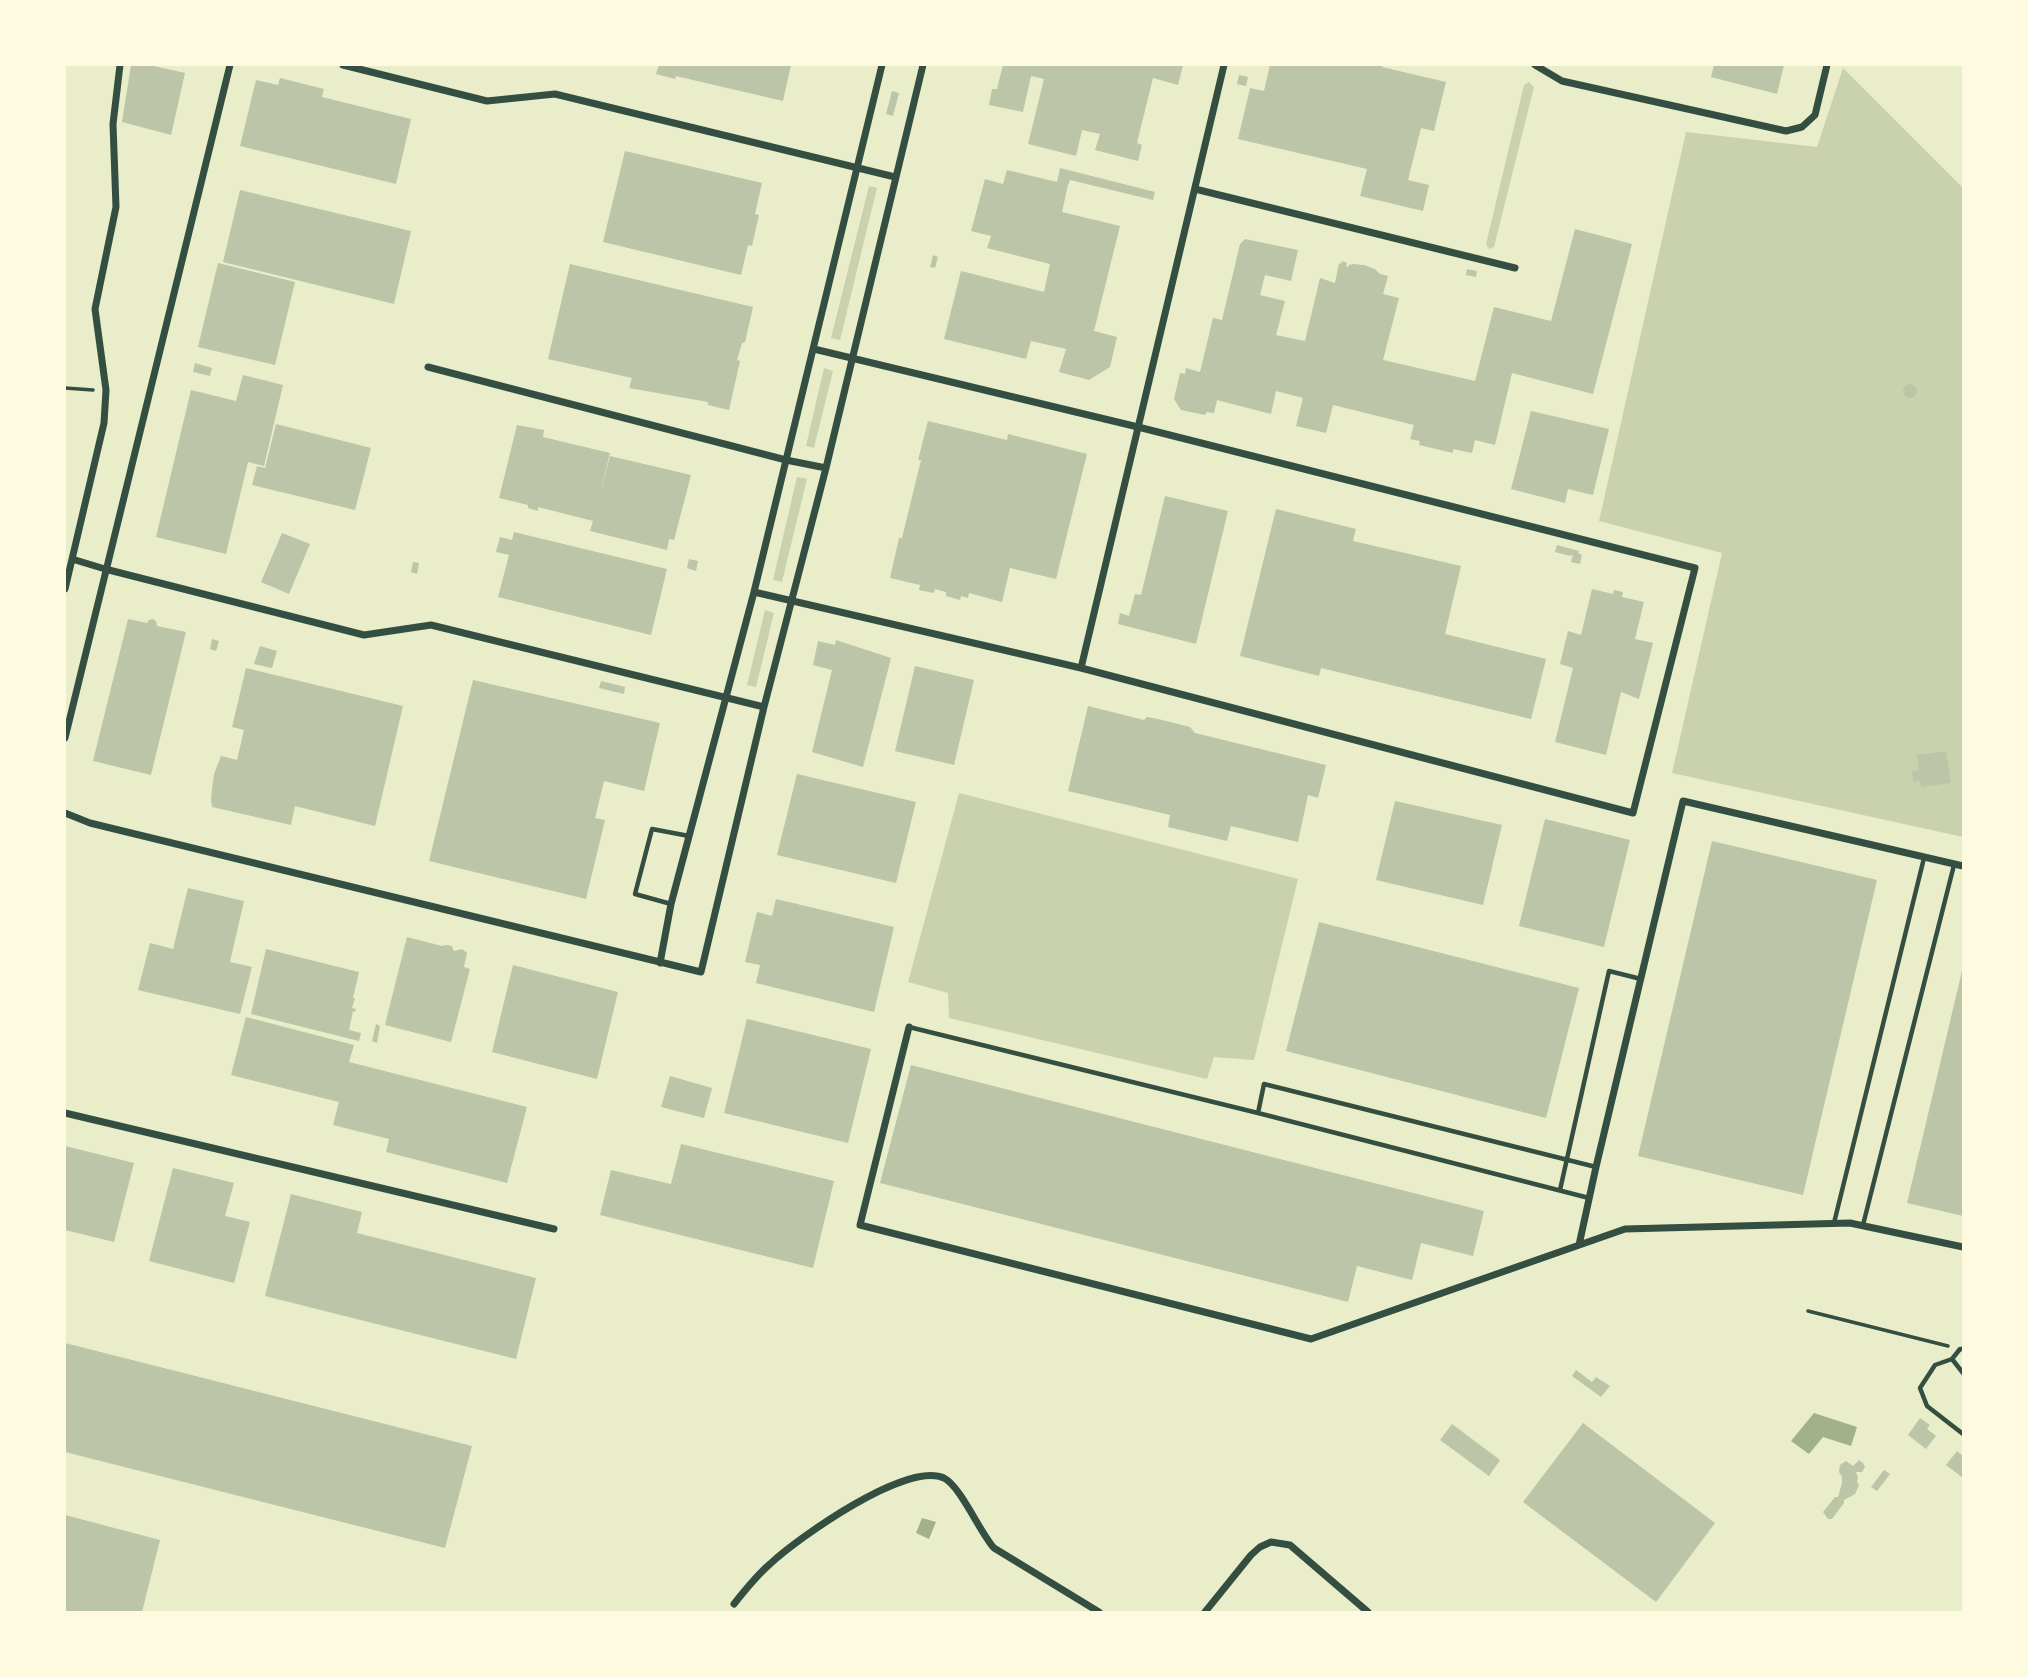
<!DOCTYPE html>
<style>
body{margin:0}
#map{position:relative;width:2028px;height:1677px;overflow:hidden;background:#e9edc9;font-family:Cabin,sans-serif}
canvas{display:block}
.frame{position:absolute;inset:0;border:66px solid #fefae0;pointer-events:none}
</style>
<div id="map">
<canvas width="2028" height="1677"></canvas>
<div class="frame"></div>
</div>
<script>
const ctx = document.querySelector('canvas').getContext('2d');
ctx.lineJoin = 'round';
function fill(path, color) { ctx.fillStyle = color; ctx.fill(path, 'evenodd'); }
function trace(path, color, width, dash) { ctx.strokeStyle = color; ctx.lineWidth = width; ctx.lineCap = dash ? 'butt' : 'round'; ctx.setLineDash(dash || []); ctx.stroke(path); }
fill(new Path2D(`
 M1843,68l120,120v649l-291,-64 50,-220 -123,-32 87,-389 131,15z
 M1529,82l5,5 -40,160 -5,2 -3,-5 38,-159z
 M869,186l8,2 -37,152 -9,-2z
 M824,368l9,3 -19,77 -8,-2z
 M797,477l10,2 -25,103 -9,-2z
 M765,610l9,3 -18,74 -9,-2z
 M959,793l339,86 -44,181 -40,-3 -7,22 -258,-61 -1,-25 -40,-11z`), '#cad2ad');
fill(new Path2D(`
 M1814,1413l43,14 -6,19 -28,-9 -14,17 -18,-13z
 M922,1518l14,4 -7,17 -13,-6z`), '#a3b18a');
fill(new Path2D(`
 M131,65h18l36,8 -14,62 -49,-13z
 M659,65h132l-8,36 -107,-25 -1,3 -19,-5z
 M1003,65h180l-5,20 -25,-7 -16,65 5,2 -4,16 -43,-11 5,-16 -18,-4 -6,26 -48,-12 16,-65 -13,-3 -8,36 -34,-7 3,-16h5z
 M1270,65h113l-1,2 64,15 -12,49 -13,-3 -13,52 21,5 -6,26 -63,-15 7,-27 -129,-30 12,-51 14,3z
 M1714,65h70l-7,29 -66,-17z
 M1239,75l9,2 -2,9 -9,-2z
 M280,78l44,11 -2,8 89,22 -15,65 -156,-38 16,-66 22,5z
 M892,91l7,2 -6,23 -7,-2z
 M625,151l137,32 -7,31 4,1 -7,31 -4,-1 -7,30 -138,-33z
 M1060,168l95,24 -2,8 -83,-20 -2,5 -6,27 58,14 -26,105 23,6 -7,30 -21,13 -30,-8 7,-23 -35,-8 -5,18 -82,-20 17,-68 83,21 6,-28 -63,-16 4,-12 -20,-5 14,-52 18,5 4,-14 50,12z
 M240,190l171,41 -17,73 -171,-42z
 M1575,229l57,15 -39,150 -81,-21 -17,72 -20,-5 -3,13 -19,-4v4l-34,-8 1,-4 -10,-2 4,-14 -81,-20 -7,28 -30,-7 7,-28 -27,-7 -5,23 -54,-14 -3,13 -7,-1 -2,3 -24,-5 -7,-11 6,-26 5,1 1,-6 14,4 13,-54 9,2 18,-76 5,-5 53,11 -7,31 -26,-6 -5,20 25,6 -9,34 29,6 15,-63 15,5 4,-20 2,1 1,-3 5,2 -1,3 2,1 1,-2 4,-1 11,1 11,4 5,5 8,2 -5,18 16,4 -16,62 92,21 19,-74 57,14z
 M933,255l5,2 -3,11 -5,-1z
 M218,263l77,19 -20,83 -77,-18z
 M570,264l183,43 -8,35 -3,1 -5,17 3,1 -11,49 -21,-5v-3l-79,-14 3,-10 -84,-19z
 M1467,269l10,2 -1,6 -10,-2z
 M195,363l17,5 -2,8 -17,-4z
 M243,375l40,10 -19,81 -16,-4 -22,92 -70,-17 35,-147 45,11z
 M1903 391a7 7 0 1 1 14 0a7 7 0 1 1-14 0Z
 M1531,411l78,18 -16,66 -25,-6 -3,14 -54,-14z
 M928,421l79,19 1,-6 79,20 -31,125 -46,-11 -8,34 -33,-9 -1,5 -7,-2 -1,4 -14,-4v-4l-11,-3 -1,4 -15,-3 1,-5 -30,-7 9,-40h3l19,-78h-3z
 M276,424l95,24 -16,62 -103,-25 5,-19 8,2z
 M517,425l27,5 -1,7 67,16 -10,41 10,-38 81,19 -17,65 -5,-1 -2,11 -77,-19 3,-10 -55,-14v4l-10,-3v-3l-29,-7z
 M1165,496l63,15 -32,133 -78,-20 2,-11 9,3 6,-22 6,1z
 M1276,509l80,20 -3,12 108,25 -16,68 101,25 -15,60 -210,-51 -2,8 -79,-20z
 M514,532l153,37 -16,66 -153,-38 11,-42 -13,-3 4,-15 12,3z
 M282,533l28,11 -21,50 -28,-12z
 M1557,545l22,6 -1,2 4,2 -2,9 -9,-2 2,-8 -2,2 -16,-4z
 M689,559l9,2 -2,10 -9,-3z
 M413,562l6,1 -2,11 -6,-2z
 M1592,589l21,5 1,-4 9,2 -1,5 22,5 -9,37 18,4 -14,56 -18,-7 -15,63 -51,-13 18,-74 -13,-4 8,-33 13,4z
 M128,619l19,4 2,-3 4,-1 3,2 1,5 29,6 -35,143 -58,-14z
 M212,639l7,2 -3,10 -6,-2z
 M836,640l55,18 -28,109 -51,-15 20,-82 -19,-5 5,-24 17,4z
 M260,646l17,5 -5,17 -18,-4z
 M915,666l59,14 -20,85 -59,-14z
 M246,668l157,38 -28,120 -80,-20 -4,19 -79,-18 -1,-9 3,-24 7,-18 16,4 7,-30 -12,-3z
 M473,680l187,43 -16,68 -40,-10 -9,37 10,2 -19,79 -157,-38z
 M601,681l24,6 -1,7 -25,-6z
 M1088,706l56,14 3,-3 11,2 32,8 5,6 131,32 -8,33 -10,-3 -10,47 -67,-16 -4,15 -59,-14 2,-12 -102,-24z
 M1946,751l5,32 -30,4 -1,-6 -7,1 -1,-10 7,-2 -2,-15z
 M797,774l119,28 -20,81 -119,-28z
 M1395,801l107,24 -19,80 -107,-25z
 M1545,819l85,21 -26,107 -85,-21z
 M1712,841l165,39 -74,315 -165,-39z
 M188,888l56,13 -14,61 22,5 -12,47 -102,-24 12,-47 23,6z
 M776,899l118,28 -20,85 -118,-29 4,-18 -15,-3 12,-50 15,4z
 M1319,922l260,66 -33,130 -260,-67z
 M407,937l35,9 5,-1 5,1 2,5 8,-2 5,4 -3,14 6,2 -19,73 -66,-17z
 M266,949l93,23 -6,26h2l-3,10 4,1 -1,3 -2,-1 -4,19 12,3 -2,8 -108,-27z
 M513,965l105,27 -21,87 -105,-27z
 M1962,971h1v245l-56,-13z
 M246,1017l108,28 -5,17 178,45 -20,76 -121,-31 3,-13 -56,-14 6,-23 -108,-27z
 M747,1019l124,30 -23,94 -124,-30z
 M376,1024l4,2 -3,17 -5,-2z
 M911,1065l573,146 -11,45 -52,-13 -9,37 -55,-14 -9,36 -468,-119z
 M670,1076l42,12 -8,30 -43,-11z
 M681,1144l153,37 -21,87 -213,-53 11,-45 60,14z
 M65,1146l69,17 -20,79 -49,-12z
 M173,1168l61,15 -9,33 25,6 -16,61 -85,-22z
 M291,1194l71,18 -5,21 179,45 -20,81 -251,-63z
 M65,1343l407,103 -27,102 -380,-96z
 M1576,1370l16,12 4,-5 14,9 -9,11 -29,-21z
 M1920,1418l10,7 -3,4 9,7 -10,13 -18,-14z
 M1583,1423l132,100 -59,79 -133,-100z
 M1452,1424l48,36 -11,16 -49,-36z
 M1957,1451l6,5v22l-17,-13z
 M1859,1460l4,3 2,4 -3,5h-6l2,6 -1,3 2,4 -4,9 -11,6v3l-12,16h-4l-5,-7 12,-15h3l4,-14v-6l-3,-5 1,-7 6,-4 7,5z
 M1884,1470l6,4 -13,17 -6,-4z
 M65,1515l95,25 -18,72h-77z`), '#bcc5a7');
trace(new Path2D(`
 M65,388l28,2
 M1808,1311l140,35`), '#344e41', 3.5);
trace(new Path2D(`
 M671,904l-36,-10 17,-65 37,7
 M909,1027l349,86
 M1560,1190l49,-219 32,8
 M1589,1198l-331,-85 6,-29 332,83
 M1834,1223l90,-365
 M1863,1225l91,-360
 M1963,1349h-3l-8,10 -17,6 -15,23 7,18 36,28
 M1952,1359l11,14`), '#344e41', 4.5);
trace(new Path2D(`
 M343,65l144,36 68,-7 340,83
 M1535,65l27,16 224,50 16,-4 13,-12 12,-50
 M1195,189l320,79
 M428,367l358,93 40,8
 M72,559l33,10 259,66 67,-10 333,82
 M65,589l39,-166 2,-33 -11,-81 21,-102 -3,-83 7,-59
 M754,592l327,76 552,145 62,-245 -557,-141 -324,-78
 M1081,668l143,-603
 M65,738l165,-673
 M65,813l25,10 611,149 63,-265 62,-239 97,-403
 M660,963l11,-59 83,-312 128,-527
 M909,1027l-49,198 451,114 314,-110 225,-6 113,24
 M65,1113l489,116
 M1579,1245l17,-78 87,-366 280,65
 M734,1604c11,-14 22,-28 36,-40 28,-26 136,-103 174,-86 17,9 35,53 50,70l105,64
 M1205,1612l46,-57 9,-8 11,-5 19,3 78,67`), '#344e41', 7);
</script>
